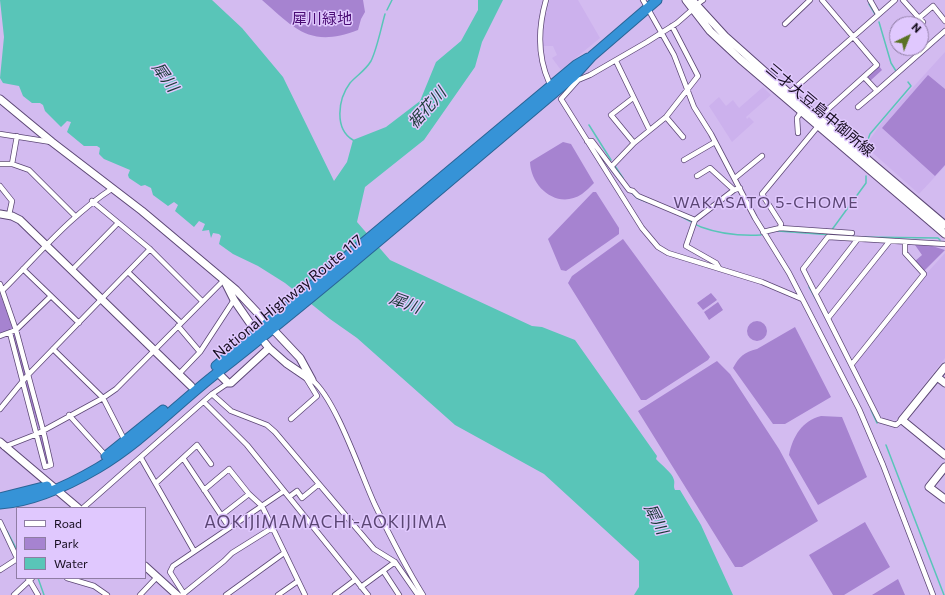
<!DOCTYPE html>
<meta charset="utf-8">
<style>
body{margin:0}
#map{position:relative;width:945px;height:595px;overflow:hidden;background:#d3bbf0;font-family:Commissioner,sans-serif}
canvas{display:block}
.legend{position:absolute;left:16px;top:507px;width:130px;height:72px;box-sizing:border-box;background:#e0c8fe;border:1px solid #8f7da4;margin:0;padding:5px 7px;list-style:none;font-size:12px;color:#150c1e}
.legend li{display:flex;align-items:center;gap:8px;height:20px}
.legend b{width:20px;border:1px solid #8f7da4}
.north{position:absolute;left:889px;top:16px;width:40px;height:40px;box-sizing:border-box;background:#e0c8fe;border:1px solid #8f7da4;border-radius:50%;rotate:43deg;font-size:11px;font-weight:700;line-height:16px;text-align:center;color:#150c1e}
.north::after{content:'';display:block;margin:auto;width:14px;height:18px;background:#5a7224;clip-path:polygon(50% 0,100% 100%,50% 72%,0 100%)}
</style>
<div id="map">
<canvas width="945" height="595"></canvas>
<ul class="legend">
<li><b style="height:5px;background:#fff"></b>Road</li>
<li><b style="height:11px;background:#a683d0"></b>Park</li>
<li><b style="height:11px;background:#59c5b8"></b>Water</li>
</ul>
<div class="north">N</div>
</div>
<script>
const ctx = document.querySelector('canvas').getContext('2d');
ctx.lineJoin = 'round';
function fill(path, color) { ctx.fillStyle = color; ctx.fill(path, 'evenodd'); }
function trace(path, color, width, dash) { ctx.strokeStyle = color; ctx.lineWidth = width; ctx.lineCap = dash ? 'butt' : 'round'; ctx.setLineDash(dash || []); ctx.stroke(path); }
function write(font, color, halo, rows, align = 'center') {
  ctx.font = font + ' Commissioner,"Noto Sans JP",sans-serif'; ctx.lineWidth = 3; ctx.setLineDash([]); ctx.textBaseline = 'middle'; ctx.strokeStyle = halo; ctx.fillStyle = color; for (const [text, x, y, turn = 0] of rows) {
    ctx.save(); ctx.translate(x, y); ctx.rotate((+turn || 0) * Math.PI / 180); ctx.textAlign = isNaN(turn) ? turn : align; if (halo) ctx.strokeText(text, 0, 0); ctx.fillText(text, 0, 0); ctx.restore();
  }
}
fill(new Path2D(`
 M550,0h28l22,38 -39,32 -9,-12 5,-3 -4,-9h-10l2,-29z
 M945,52v114l-26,28 -54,-48 21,-29z
 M763,87l8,8 -25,22 1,2 2,-2 5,5 -22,20 -23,-36 10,-9 7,9 7,-6 6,8z
 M945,253v105l-49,62h-12l-4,-4 -25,-49v-5l71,-88z`), '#ccb1ed');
fill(new Path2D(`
 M262,0h101l2,12 -4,7 -3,11c-47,18 -62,0 -96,-30z
 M879,66l3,4 -12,11 -2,-4z
 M928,75l17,14v76l-10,11 -53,-48z
 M563,142l8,2 23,39c-4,4 -8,8 -12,11 -24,16 -51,-6 -52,-32z
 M593,192h3l23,36v6l-53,37 -5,-1 -13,-31z
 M623,239l87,118 -2,3 -62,40h-5l-73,-117 4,-7z
 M915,245l17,1 13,4 -21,21 -10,-9 8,-7z
 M0,293l13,37 -13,4z
 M711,293l6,7 -14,10 -6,-7z
 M718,302l5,8 -14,10 -5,-8z
 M747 331a10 10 0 1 1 20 0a10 10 0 1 1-20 0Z
 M795,327l36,70 -46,27h-12l-40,-56c6,-11 11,-16 24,-19z
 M13,334l3,2 10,38 -2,1 -13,-39z
 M717,361l13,13 49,75 39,72 -76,46h-7l-97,-156z
 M27,382h1l12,43 -1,4 -14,-46z
 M821,416l21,1 25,60 -49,28 -29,-50c4,-19 13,-34 32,-39z
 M41,434l8,30h-2l-8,-26z
 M865,522l25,45 -46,28h-11l-24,-40z
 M898,579l7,16h-33z`), '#a683d0');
fill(new Path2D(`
 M0,0h212l30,28 41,49 51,104 13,-19 6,-22 33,-13 34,-26 16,-39 25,-21 17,-31v-10h25l-21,42 -7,25 -51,73 -59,47 -8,35 33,38 142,66 10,1 33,13 82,116 -1,3c6,7 16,13 18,21 1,4 -1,6 1,10h5l21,35 32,70h-99l5,-8v-26l-95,-87 -89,-49 -98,-87 -27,-19 -45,-36 -27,-17 -25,-12 -14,-10 2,-8 -2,-2 -6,-1 -2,5 -2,-8 -7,1 3,-7 -6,-3 -5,6 -19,-16 3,-6 -4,-3 -6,4 -15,-11 -2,-7 -6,-3 -4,1 -12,-8 -1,-3 2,-5 -26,-11 -5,-5 1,-6 -3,-2h-13l-17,-14 4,-10 -4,-1 -6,6 -16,-16 -2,-6 -3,-2h-8l-9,-7 -4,-10 -16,-3 -3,-5 4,-41z`), '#59c5b8');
trace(new Path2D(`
 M869,4l6,10
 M387,10l5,-10
 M879,22l12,41 5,8
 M589,125l22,35
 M353,140c-19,-11 -15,-41 -3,-57 7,-8 15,-12 21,-22 6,-12 10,-33 14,-47
 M866,148l1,-6 3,-8 41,-48 -3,-4
 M615,166l8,12
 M632,193l5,5 10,4
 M682,217c7,3 13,8 19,10 19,7 41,9 60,8
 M778,231l82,6 78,1 2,2
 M831,231l35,-48v-7
 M806,262l23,-29
 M809,287l9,16
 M871,410l6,13
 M886,445l58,150
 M7,531l10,19
 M38,578l6,17`), '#59c5b8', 1.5);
const street = new Path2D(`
 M546,0c-8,28 -9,55 3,82
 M643,0l31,55 20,52 17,27 44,84 34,55 70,136 24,56 50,130
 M870,0l8,14
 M903,0l16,18 14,-12 12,15
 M696,5l7,-5
 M693,9l-16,14 -30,19 -57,33 -12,5 -17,19 81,129 16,19 10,6 94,29 40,17
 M919,18l4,4 -2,2
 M785,24l25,-24
 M616,61l33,68
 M865,78l12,13 68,-60
 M787,95l108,-95
 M633,98l-22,17 23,28
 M858,107l19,-16
 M666,117l17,20
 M817,119l60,-54 -55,-65
 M798,133l-1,-15 4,-6
 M0,134l51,8
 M587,141h5l37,49 4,1 5,5 57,24
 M684,160l31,-18
 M0,164h12l17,6 46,46
 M12,164l5,-28
 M612,166l22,-23 32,-26 32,-41 -26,-50
 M697,176l13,-8 24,22
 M735,178l27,-22
 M0,186l12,15 -3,14
 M92,201l58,48 52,52
 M780,228l72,5
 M763,232l17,-4 1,-4 -19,-30 57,-69
 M719,268l-3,-5 -30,-17 9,-26 39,-30 6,-2
 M23,269l56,54
 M72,270l46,-47
 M128,272l53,51
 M0,284l16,46 27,100 8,35 -6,2 -35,-134
 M3,290c35,-35 68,-75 110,-102
 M816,293l41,-53
 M829,317l60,-75
 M178,326l22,26
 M0,336l16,-6 35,-34
 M53,349l50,49 22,43
 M852,364l72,-90 -19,-21v-11
 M179,374l21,-22 34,-52
 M312,380c24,19 49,95 63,125 15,31 30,61 48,90
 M212,394l19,17 36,14 8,7 99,117 21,13 23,33
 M204,402l43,43 121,150
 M0,409l27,-33 123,-127
 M69,415l37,41
 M291,419l26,-23 -11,-18
 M902,420l-6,5 -17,-5 -76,-151 25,-32 117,7
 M4,447l33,-13 66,-36 13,-9 108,-109
 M141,458l53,93
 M183,458l46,69
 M156,483l41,-38 14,19
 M204,490l25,-21 20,25 13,12 43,89
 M289,497l8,-6 5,7 17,-14
 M83,508l129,-114 16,-11
 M222,515l27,-21
 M0,522l17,36
 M0,570l17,-11
 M384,572l15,23
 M28,578l10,17
 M67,578l27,8 13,9
 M361,587l34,-25
 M184,594l-14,-22 3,-6 111,-75
 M14,595l18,-17
 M140,595l17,-18
 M182,595l42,-34 8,-8 40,-25
 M226,595l58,-42
 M278,595l20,-14
 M335,595l20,-15`);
const secondary = new Path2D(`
 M686,0l24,31 30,28 205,175
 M692,0l33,36 64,57 156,132
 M0,99l52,43 90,69 94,79 64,68 12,22
 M0,214l12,2 8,4 171,166
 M225,282l9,18 20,29
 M269,348l17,15 25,17
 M945,367l-43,53 43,35
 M217,372l11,11h3l38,-35 -4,-5
 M937,377l8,6
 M0,442l78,66
 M945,467l-16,20 16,12
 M145,566l32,29`);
const highway = new Path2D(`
 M216,366l360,-301 12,-7
 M106,456l57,-46
 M0,498l47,-12
 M0,504c33,-2 69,-19 98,-36 44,-26 79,-64 119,-95 122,-96 238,-197 357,-297l18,-20 65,-56`);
trace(street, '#5c4775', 6);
trace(secondary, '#5c4775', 9);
trace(highway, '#2a6496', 11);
trace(street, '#fff', 4.5);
trace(secondary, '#fff', 7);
trace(highway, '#3693d7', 9);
write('15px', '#490b74', '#e0c8fe', [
 ["犀川緑地",322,19]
]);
write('15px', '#150c1e', '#e0c8fe', [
 ["三才大豆島中御所線",820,110,40],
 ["National Highway Route 117",288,297,-39]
]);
write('italic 16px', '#193a36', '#e0c8fe', [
 ["犀川",165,77,55],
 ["裾花川",427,108,-48],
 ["犀川",405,303,20],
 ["犀川",656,519,63]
]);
ctx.letterSpacing = '1px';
write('16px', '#5b4674', '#e0c8fe', [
 ["WAKASATO 5-CHOME",766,203]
]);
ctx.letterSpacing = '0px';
ctx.letterSpacing = '1px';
write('17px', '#5b4674', '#e0c8fe', [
 ["AOKIJIMAMACHI-AOKIJIMA",326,522]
]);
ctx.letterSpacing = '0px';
</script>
